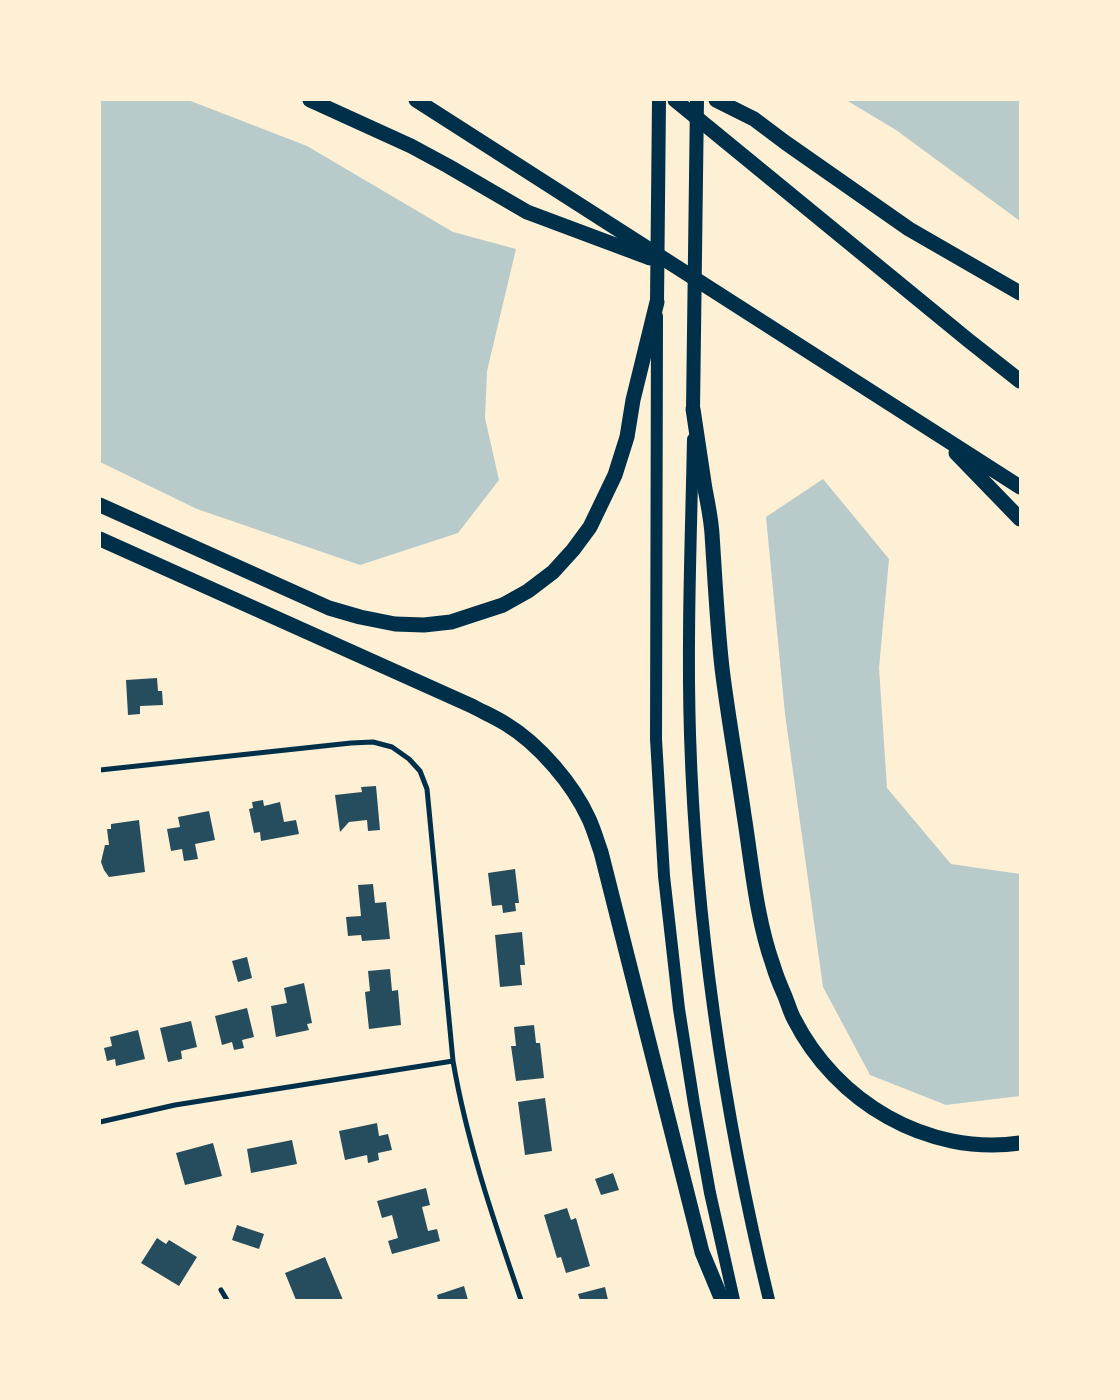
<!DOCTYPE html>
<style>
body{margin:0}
#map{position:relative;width:1120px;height:1400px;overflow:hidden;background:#fdf0d5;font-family:Karla,sans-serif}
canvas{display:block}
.frame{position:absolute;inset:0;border:101px solid #fdf0d5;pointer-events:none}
</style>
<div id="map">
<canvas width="1120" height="1400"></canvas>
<div class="frame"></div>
</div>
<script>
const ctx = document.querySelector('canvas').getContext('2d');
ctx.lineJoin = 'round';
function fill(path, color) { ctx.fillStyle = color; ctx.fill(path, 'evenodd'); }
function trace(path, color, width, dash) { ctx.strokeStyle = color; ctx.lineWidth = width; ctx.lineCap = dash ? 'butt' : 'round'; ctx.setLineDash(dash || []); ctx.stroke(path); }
fill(new Path2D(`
 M100,100h88l119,46 146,86 63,17 -29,122 -2,47 14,62 -41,53 -98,32 -163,-56 -97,-47z
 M846,100h174v121l-124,-91z
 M823,479l66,80 -10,109 8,120 64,76 69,10v222l-74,9 -76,-30 -47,-88 -38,-273 -19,-197z`), '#b9caca');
fill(new Path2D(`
 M157,678l1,13h4l1,14 -23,1v8l-12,1 -2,-35z
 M376,786l4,44 -12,1 -1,-11 -18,2 -9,10 -5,-37 27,-3 -1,-5z
 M263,800l1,6 16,-4 4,20 12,-2 3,14 -38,7 -1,-9 -6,1 -5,-24 4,-1 -1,-6z
 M209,811l6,29 -20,4 3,15 -14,2 -2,-12 -11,2 -4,-22 13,-2 -2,-10z
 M139,820l6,52 -36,5 -5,-7 -3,-8 4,-17h4l-2,-16h4v-5z
 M515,869l4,34h-4l1,8 -13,2 -1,-8 -10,1 -4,-33z
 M373,884l2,19 11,-1 4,37 -28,2 -1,-6 -13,1 -2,-19 15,-1 -3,-31z
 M522,932l3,33h-5l2,20 -22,2 -5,-52z
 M247,957l5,21 -14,4 -6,-21z
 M390,969l2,22 6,-1 3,35 -32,4 -4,-37 5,-1 -2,-20z
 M304,983l8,40 -5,1 2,6 -33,7 -5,-31 16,-3 -3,-15z
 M247,1008l7,29 -12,3 2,8 -10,2 -2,-8 -10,3 -7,-29z
 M191,1021l6,26 -16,4 1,8 -14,3 -8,-34z
 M534,1025l2,18h4l4,35 -28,3 -5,-35h5l-2,-19z
 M138,1030l7,29 -29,7 -1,-7 -8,2 -3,-13 8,-2 -2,-9z
 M545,1098l7,53 -27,4 -7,-53z
 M377,1123l2,13 9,-2 4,16 -14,3 1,7 -11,3 -1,-8 -22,5 -6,-29z
 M292,1140l5,24 -46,9 -4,-24z
 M213,1143l9,33 -37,9 -9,-32z
 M613,1173l6,17 -18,5 -6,-16z
 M426,1188l4,17 -8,2 6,24 9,-2 3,12 -48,13 -4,-13 10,-3 -6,-23 -10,3 -5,-17z
 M567,1208l4,12 5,-2 14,48 -24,7 -5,-16 -4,1 -13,-43z
 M237,1225l27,9 -5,15 -27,-9z
 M157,1238l9,6 3,-4 28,17 -18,29 -38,-23z
 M325,1257l18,43h-47l-11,-27z
 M464,1286l4,14h-30l-1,-5z
 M605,1287l3,13h-28l-2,-6z`), '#264d5e');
trace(new Path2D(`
 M100,770l251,-27 22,-1 19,5 17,12 11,12 7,18 26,272c14,82 41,160 68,239
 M100,1122l75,-17 278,-44
 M221,1290l6,10`), '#003049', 5);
trace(new Path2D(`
 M657,316l-1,423 8,137 15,133 15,95 16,89 24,107
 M693,439c-2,99 -6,198 -3,296 6,191 34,380 79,565`), '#003049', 12);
trace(new Path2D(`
 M657,302l2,-202
 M693,409l4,-309`), '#003049', 14);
trace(new Path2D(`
 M310,100l101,46 37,20 79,46 123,46
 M416,100l604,387
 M675,100l293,240 52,41
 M716,100l38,19 32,24 123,86 111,64
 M693,409c4,27 8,53 12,80 3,15 6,30 7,45 3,45 5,89 10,134 6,49 15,98 22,147 8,50 12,102 29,150 3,10 7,20 11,29 4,9 6,18 10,25 42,83 133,137 226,124
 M956,453l64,66
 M100,505l229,103 31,9 35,7 29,1 27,-3 52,-17 25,-14 25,-19 20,-22 17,-23 25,-52 12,-38 6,-37 24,-98
 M100,539l372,167c11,6 23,11 34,18 33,20 67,60 83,95 5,11 8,22 12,33l101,400 20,48`), '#003049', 15);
</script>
